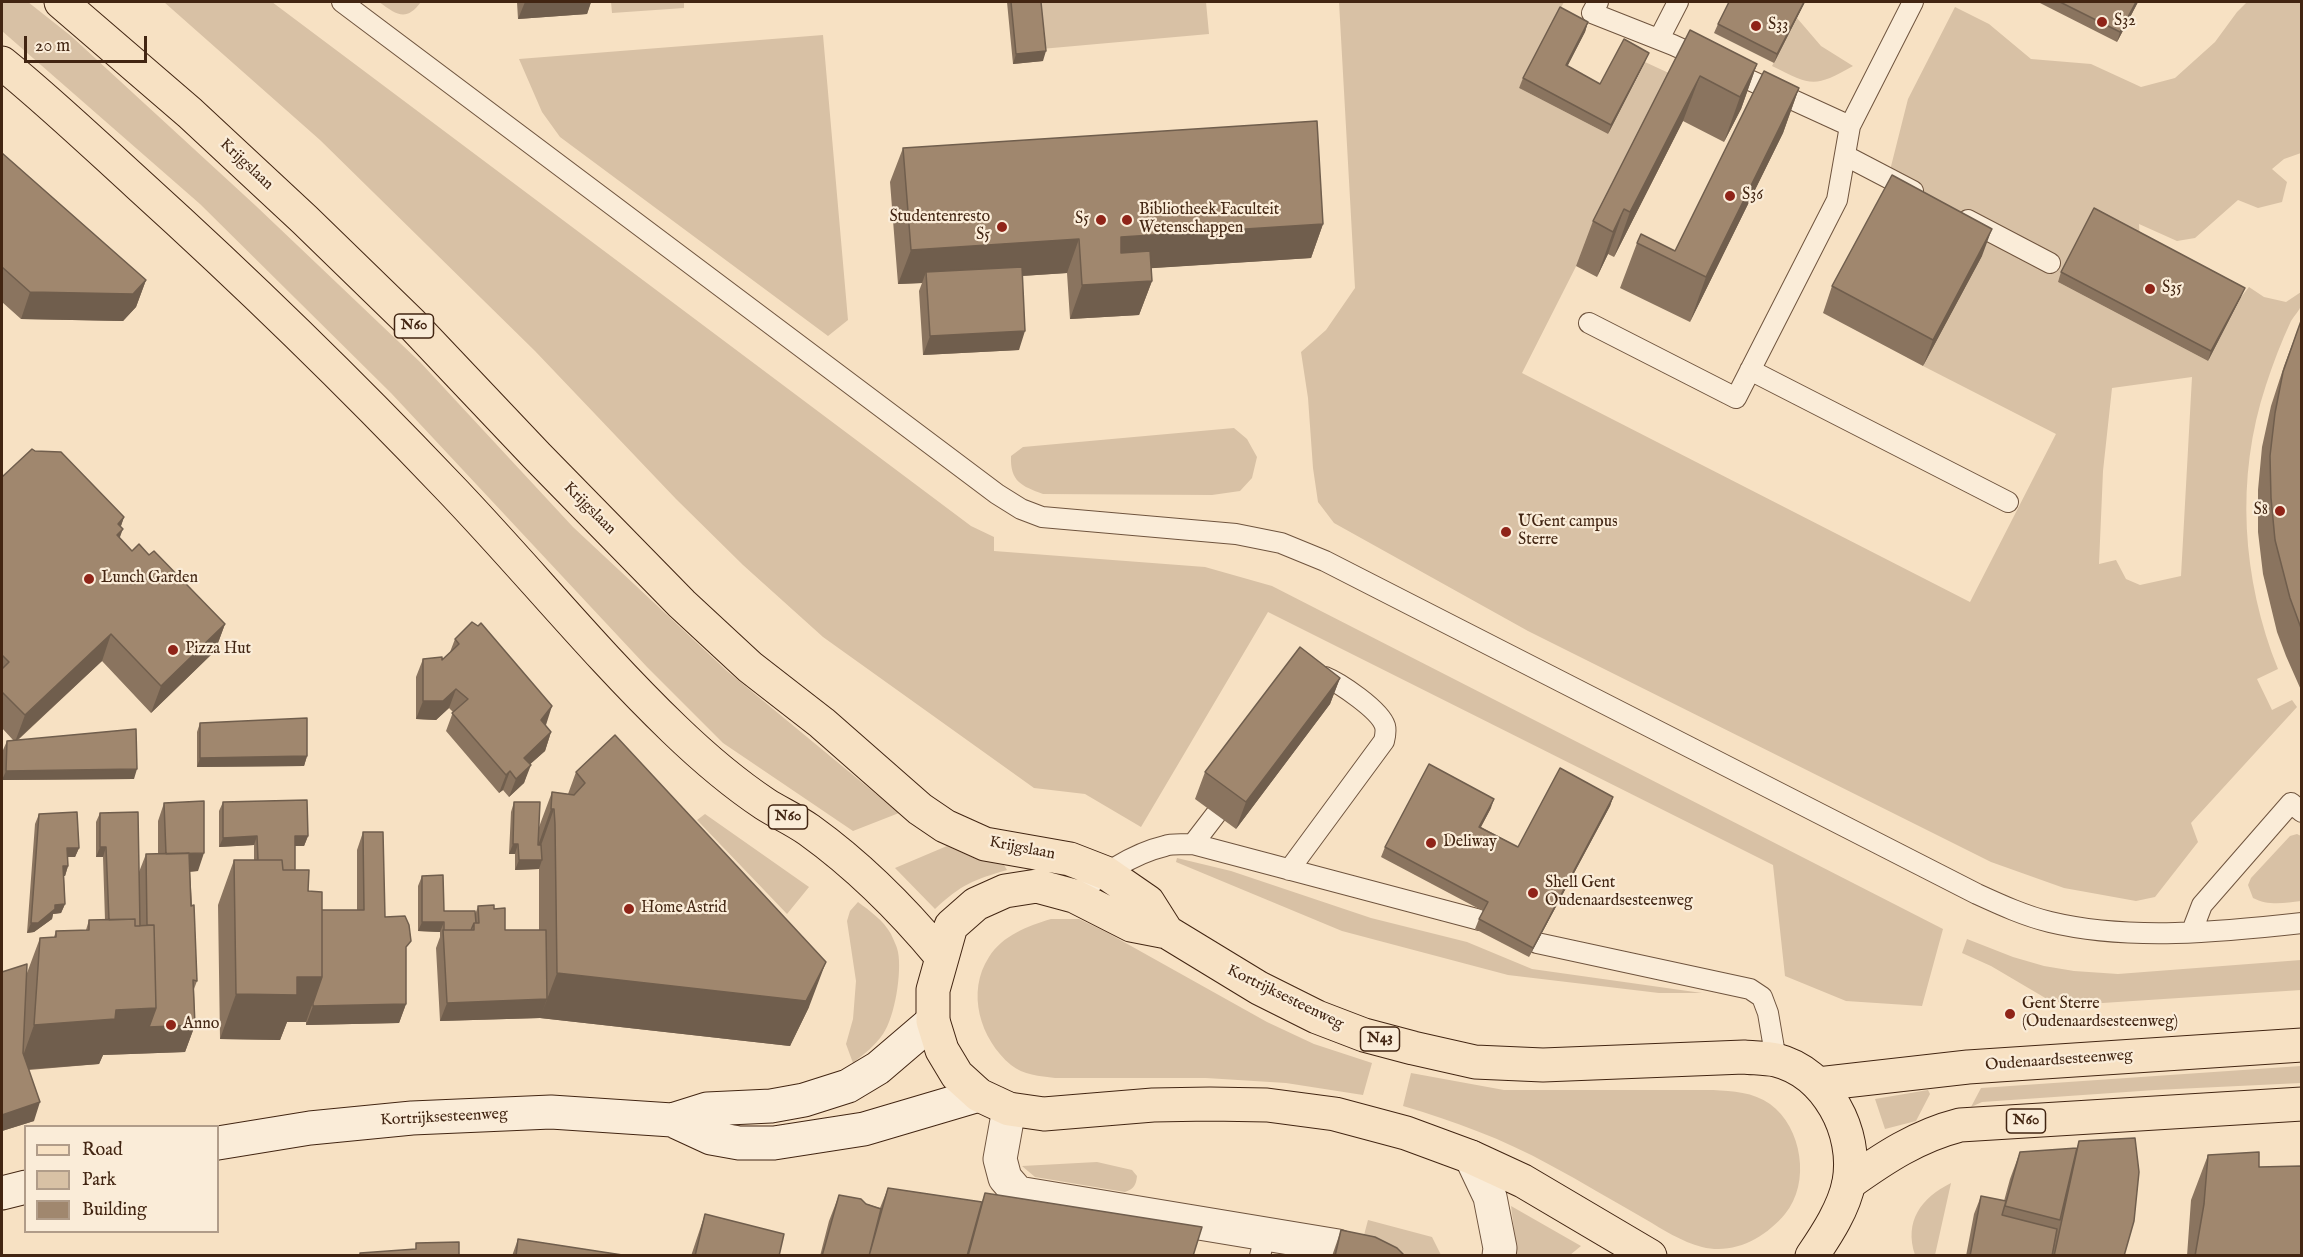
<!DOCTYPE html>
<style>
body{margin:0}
#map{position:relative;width:2303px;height:1257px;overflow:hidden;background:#f7e1c3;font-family:"IM FELL English",serif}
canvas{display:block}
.frame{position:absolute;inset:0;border:3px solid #422512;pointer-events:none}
.legend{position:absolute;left:24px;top:1125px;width:195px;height:108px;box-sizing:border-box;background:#faecd8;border:2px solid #b09c89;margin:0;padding:8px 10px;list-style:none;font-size:18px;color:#422512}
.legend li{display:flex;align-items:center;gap:12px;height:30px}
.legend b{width:30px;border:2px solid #b09c89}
.scale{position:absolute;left:24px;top:36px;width:123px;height:27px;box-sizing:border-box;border:3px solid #422512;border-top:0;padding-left:8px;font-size:18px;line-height:21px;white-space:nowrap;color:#422512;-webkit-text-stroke:4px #faecd8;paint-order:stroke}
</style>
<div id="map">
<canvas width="2303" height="1257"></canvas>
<div class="frame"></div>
<ul class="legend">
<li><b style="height:8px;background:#f7e1c3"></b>Road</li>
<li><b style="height:16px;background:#d8c1a5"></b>Park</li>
<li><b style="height:16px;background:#a0876e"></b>Building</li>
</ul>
<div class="scale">20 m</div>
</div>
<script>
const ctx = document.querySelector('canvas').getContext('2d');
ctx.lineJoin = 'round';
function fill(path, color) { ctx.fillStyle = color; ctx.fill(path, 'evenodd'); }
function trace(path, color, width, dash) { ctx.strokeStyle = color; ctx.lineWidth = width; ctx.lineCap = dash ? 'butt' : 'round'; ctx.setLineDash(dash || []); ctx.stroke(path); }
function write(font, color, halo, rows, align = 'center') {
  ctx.font = font + ' "IM FELL English",serif'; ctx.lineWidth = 4.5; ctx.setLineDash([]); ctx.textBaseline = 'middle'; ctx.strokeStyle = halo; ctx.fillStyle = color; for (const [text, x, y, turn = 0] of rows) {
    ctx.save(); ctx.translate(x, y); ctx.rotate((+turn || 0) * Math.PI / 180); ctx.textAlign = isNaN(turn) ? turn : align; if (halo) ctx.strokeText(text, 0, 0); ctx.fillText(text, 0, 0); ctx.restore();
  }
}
fill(new Path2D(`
 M2,2h26l43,34 185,170 164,156 153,165 154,144 172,142 -46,18 -130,-88 -76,-76 -256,-274 -191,-189 -198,-173z
 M164,2h108l699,524 23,11v14l211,16 67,19 671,343 -21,77 -76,-5 -61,-25 -12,-111 -505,-253 -127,215 -56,-33 -51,-6 -211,-151 -80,-72 -67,-66 -141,-148 -215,-211z
 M379,2h42c-15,20 -24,13 -42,0z
 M611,2h73v6l-72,5z
 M1037,2h169l3,32 -168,15z
 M1339,2h225l-45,86 89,46 37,-72 28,13 -151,298 448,229 86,-168 -133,-68 59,-110 -100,-54 26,-103 47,-92 34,17 42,35 60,5 50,23 34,-9 40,-36 22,-30 10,-10h54v151l-17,6 -12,10 15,13 -5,20 -24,6 -20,-8 -43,38 -18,3 -38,-17 1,19 -82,39 150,79 33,-64 8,-10 15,10 22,5 15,-10c0,4 1,10 0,14 -2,5 -7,10 -10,15 -10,21 -18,43 -25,64 -31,93 -24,194 12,284l-21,10 15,31 20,-10 5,7 -106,116 7,19 -43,55 -19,4 -72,-13 -73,-26 -463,-231 -194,-108 -16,-21 -5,-34 -5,-70 -7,-46 25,-22 29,-42zM2192,377l-11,199 -41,9 -14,-6 -10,-19 -17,4 4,-93 9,-83z
 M1797,18l24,28 32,20c-39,22 -41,20 -81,0z
 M823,35l25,285 -20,16 -268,-199 -18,-25 -23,-53z
 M1234,428l13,11 10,18 -5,21 -12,13 -28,4 -169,-1c-21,-8 -33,-12 -32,-38l12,-9z
 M705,814l104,73 -22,27 -90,-94z
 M2297,834l4,2v65c-16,2 -33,5 -48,-3l-5,-13 3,-7 39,-42z
 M947,846l29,13 28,6 3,5c-34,10 -45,14 -72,39l-40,-41z
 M1177,858l54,13 140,47 96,24 65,27 170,24h-43l-151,-18 -166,-44 -166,-69z
 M858,902c12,9 25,18 33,32 2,5 6,12 7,18 4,20 -3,65 -15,82 -8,12 -19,20 -30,29l-7,-19 7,-25 3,-38 -9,-60 3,-10z
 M1051,919h28l27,13 161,90 47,22 58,19 -9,32 -77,-12 -80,-5h-151c-15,-2 -32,-3 -44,-13 -31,-26 -45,-73 -22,-108 14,-22 39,-31 62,-38z
 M1967,939l46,18 31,9 30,5 44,3 183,-14v30l-229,15 -25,-6 -56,-33 -29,-13z
 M2301,1066v17l-146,7 -173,12 -11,5 10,-19z
 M1411,1073l93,17h209c20,1 40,2 57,14 32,23 41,79 15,110 -20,24 -51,41 -83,33 -20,-5 -40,-18 -57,-28 -32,-18 -63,-37 -95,-54 -47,-26 -96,-44 -147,-59z
 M1928,1090l2,4 -14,27 -31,8 -10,-30z
 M1097,1162l35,8 5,6c-1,9 -3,13 -12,16l-90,-15 -13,-11z
 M1951,1183l-16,72h-20c-11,-34 6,-57 36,-72z
 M1511,1206l70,40 -11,9h-55v-17z
 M1368,1220l64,17 9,18h-47l-31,-16z`), '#d8c1a5');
const service = new Path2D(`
 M342,2l655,492 24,15 21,8 194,17 45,9 44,18 652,333c24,11 48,22 73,28 79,19 171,10 252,1
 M1598,2l-6,11 81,32 177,81
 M1659,39l19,-37
 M1846,156l67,35
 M1968,220l82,43
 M1589,323l147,75 101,-198 13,-74 63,-124
 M1750,370l258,132
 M1193,844l23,-30
 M1289,870l95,-129c1,-4 2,-11 1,-15 -5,-16 -45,-43 -60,-49l-9,5
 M1074,896c27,-20 57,-42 91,-50 8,-3 19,-1 28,-2l287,76
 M2192,931l10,-26 89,-102 11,9
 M1537,943l213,46 12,8 6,16 8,47
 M1260,1256l5,-21`);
const minor = new Path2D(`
 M1009,1109l-9,50 5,19 13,15 320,53 19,10`);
const tertiary = new Path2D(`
 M1471,1157l19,40 10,51 -1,8`);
const secondary = new Path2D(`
 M672,1120l39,18 28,5h35l90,-14 115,-34
 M218,1143l92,-15 102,-10 139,-6 121,8 35,-11 64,-3 33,-6 44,-14 30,-18 55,-47
 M2,1193l24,-6`);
const primary = new Path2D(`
 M61,2l129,111 115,107 106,103 126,133 145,148 68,63 72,56 98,86 25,17 40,18 85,15 36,14 42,29 19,30
 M2,63c47,38 91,80 136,121 107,97 210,197 309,301 77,80 147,167 227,244 28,27 58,53 91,75 14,9 30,16 44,26 50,36 93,79 132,126
 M1650,1256l-127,-75 -52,-24 -65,-24 -71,-19 -68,-9 -57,-1 -57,1 -109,9 -35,-5 -30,-14 -22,-20 -15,-25 -9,-29v-31l18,-64 25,-22 29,-13 32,-5 37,10 57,29 36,7 92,56 58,29 47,18 49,13 62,14 68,3 201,-8c10,1 22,1 32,3 51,13 82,72 73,122 -5,26 -22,52 -37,74`);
const trunk = new Path2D(`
 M1818,1084l150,-17 334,-22
 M1849,1183c35,-25 68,-47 111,-58l342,-21`);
trace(service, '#6f543e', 22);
trace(minor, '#6f543e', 35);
trace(tertiary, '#6f543e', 35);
trace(secondary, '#422512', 35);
trace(primary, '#422512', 35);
trace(trunk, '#422512', 35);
trace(service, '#faecd8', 20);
trace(minor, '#faecd8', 33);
trace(tertiary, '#faecd8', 33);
trace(secondary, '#faecd8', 33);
trace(primary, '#f7e1c3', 33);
trace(trunk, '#f7e1c3', 33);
fill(new Path2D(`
 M517,2h74l-4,12 -69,5z
 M1007,2h34l2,59 -30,3z
 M1805,2l-31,61 -60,-30 4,-9z
 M2038,2h100l-21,40z
 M1588,22l-3,10 -18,34 33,18 45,-22 -37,72 -89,-46 4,-10z
 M1690,30l67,34 -16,45 -17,33 -41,-21 -69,136 -6,-3 -11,23 -21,-11 17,-45z
 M1799,88l-16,45 -93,189 -70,-34 17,-45 38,8z
 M903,148l420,76 -12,34 -160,10 1,13 -13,34 -69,4 -3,-46 -45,3 -3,74 -96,5 -4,-64 3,-8 -24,1 -8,-102z
 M2,153l144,127 -10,27 -13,14 -102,-2 -19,-17z
 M1982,256l-59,110 -100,-53 9,-27z
 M2061,272l180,25 -33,64 -150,-79z
 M2301,321v369l-15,-34 -9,-24 -14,-58 -5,-42v-42l4,-43 9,-41 13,-40z
 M2,477l122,40 -3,9 -1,12 12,13 17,4 76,69 -10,27 -64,62 -49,-52 -84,79 116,39 -132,1 1,-30 4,-9 6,-1 -11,-12z
 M455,639l96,93 -6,19 -15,13 -6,19 -15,14 -6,-7 -4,3 -53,-62 7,-19 -4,-4 -13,12 -20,-1v-42l7,-18 19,1 8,-8z
 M1340,678l-10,26 -94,125 -41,-30 10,-27z
 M200,723l107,33 -3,10 -107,1v-35z
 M576,772l233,235 -19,39 -250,-28 -100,3 -4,-73 4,-11v-5l-22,-1v-45l4,-10 22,35 31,4 3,-9 16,3 11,21h34v-61l-24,1v-16h-6l2,-42 3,-10 25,25 13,-35 16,2z
 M1613,797l-3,9 -81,151 -54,-28 4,-10 4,-8 -102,-54 4,-10 106,-39 -10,19 37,20z
 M223,802l85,34 -4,10h-9v24l27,40h35v-60l6,-18 22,85 21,37v50l-7,19 -93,2v-3h-19l-7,18 -60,-1 -2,-134 16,-45h20v-15l-35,2v-36z
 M164,803l34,68 -8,1 7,109 -3,8 1,36 -10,27 -82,3 -4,9 -70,6 5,51 -32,10v-159l25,1 13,-35 14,-1 2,-6 30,-1 3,-10h16l-2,-63h-7v-35l4,-9 39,59 7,-18h12v-33z
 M39,814l40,34 -4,9h-7v9l-3,10h-1l1,28 -4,9 -8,1 -1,5 -18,13 -7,1 8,-109z
 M2079,1141l45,115h-158l8,-42 7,-18 23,5 6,-22 10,-27 57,-4z
 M2208,1155l51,12 42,89h-114l4,-56z
 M888,1188l94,14 3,-9 208,63h-373l9,-35 10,-26 41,13z
 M705,1214l74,42h-88z
 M1341,1230l64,26h-73z
 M518,1239l111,17h-117z`), '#8a745f');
fill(new Path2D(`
 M525,2h66l-4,12 -69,5z
 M1804,2h1l-31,61 3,-9z
 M2136,2h2l-21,40 3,-10z
 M1588,22l-3,10 -22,43 3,-10z
 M1046,51l-3,10 -30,3 3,-10z
 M1649,53l-4,9 -37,72 3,-9z
 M1757,64l-16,45 -17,33 16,-45z
 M1700,76l-17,45 -69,136 16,-45z
 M1799,88l-16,45 -93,189 16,-45z
 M1624,209l-16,45 -11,23 16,-45z
 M1323,224l-12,34 -203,13 13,-34z
 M1992,229l-10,27 -59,110 10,-26z
 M1079,239l-12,34 -140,9 -1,-10 -4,11 -24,1 13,-34z
 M146,280l-10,27 -13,14 -102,-2 9,-27z
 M1152,281l-13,34 -69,4 12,-34z
 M2245,288l-4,9 -33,64 3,-10z
 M1025,331l-6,19 -96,5 7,-19z
 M124,517l-6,17 5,-5 -10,26 5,-31z
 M225,624l-10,27 -64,62 10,-27z
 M111,634l-9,27 -87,81 10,-27z
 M1340,678l-10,26 -94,125 10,-27z
 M456,689l-7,19 -13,12 -20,-1 7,-18z
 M552,706l-6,19 -12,14 7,-19z
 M551,732l-6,19 -28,25 7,-18z
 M307,756l-3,10 -107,1 3,-9z
 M531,765l-7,18 -15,14 7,-18z
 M137,769l-3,10 -132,1 4,-9z
 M510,771l-7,19 -4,3 7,-18z
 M1613,797l-3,9 -81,151 4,-9z
 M1494,799l-3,9 -15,28 3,-9z
 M551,809h3l-16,45h-3z
 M257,836l-3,9 -35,2 4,-9z
 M295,836h13l-4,10h-13z
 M513,844h5l-3,10h-6z
 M100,847h6l-3,10h-7z
 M67,848h12l-4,9h-11z
 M204,853l-6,18 -39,2 7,-19z
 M519,860h23l-3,9 -24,1z
 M63,866h5l-3,10h-5z
 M65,904l-4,9 -8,1 -1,5 -18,13 -7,1 4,-10 24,-18z
 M422,922h22l-4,10 -22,-1z
 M826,962l-17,45 -19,39 -250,-28 17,-45z
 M297,977h25l-16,45h-19l-7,18 -60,-1 16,-45z
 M547,999l-7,19 -100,3 7,-18z
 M406,1004l-7,19 -93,2 7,-19z
 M156,1008l39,17 -10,27 -82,3 -4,9 -81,6 16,-45 82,-15z
 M40,1102l-6,19 -32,10v-16z`), '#705e4d');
const building = new Path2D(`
 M1011,2h30l5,49 -30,3z
 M1729,2h75l-27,52 -59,-30z
 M2060,2h76l-16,30z
 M1560,7l28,15 -22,43 34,19 24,-45 25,14 -38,72 -88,-47z
 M1690,30l67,34 -17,33 -40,-21 -70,136 -6,-3 -11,23 -20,-11z
 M1764,71l35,17 -93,189 -69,-34 4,-9 34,17z
 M1317,121l6,103 -202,13v16l29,-2 2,30 -70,4 -3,-46 -168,11 -8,-102z
 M2,153l144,127 -13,14 -103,-2 -28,-25z
 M1892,175l100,54 -59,111 -101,-54z
 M2094,208l151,80 -34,63 -150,-79z
 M1022,267l3,64 -95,5 -4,-64z
 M2301,321v307l-11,-30 -15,-58 -4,-42 -1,-42 5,-43 8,-41 14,-40z
 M32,449l3,2 26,1 63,65 -6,7 5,5 -6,6 15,16 7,-7 10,11 5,-4 71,73 -64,62 -50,-52 -86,81 -23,-23v-23l7,-7 -7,-7v-178z
 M472,622l6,4 3,-3 71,83 -11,14 10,12 -27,26 7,7 -15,14 -6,-8 -4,4 -54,-62 16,-14 -12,-10 -13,12h-20v-42l19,-2v3l17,-16 -4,-5z
 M1300,647l40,31 -94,124 -41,-30z
 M307,718v38l-107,2v-35z
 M136,729l1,40 -131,2 1,-30z
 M615,735l211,227 -20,39 -249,-28 -2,-149 -1,-15h-3l1,-17 22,3 11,-12 -9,-11z
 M1429,764l65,35 -15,28 39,20 42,-79 53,29 -80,151 -54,-29 9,-17 -103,-55z
 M307,800l1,36h-13v34h-12l-1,-10h-24l-1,-24 -34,2v-36z
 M204,801v52l-38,1 -2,-51z
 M514,802h26l-2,43h3l1,15h-23l-1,-16h-5z
 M77,812l2,36h-12l1,18h-5l2,38 -10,1v4l-17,14h-7l8,-109z
 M138,812l2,114h-5v-7l-26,1 -3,-73h-6v-34z
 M363,832h20l2,85 20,-1 4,9 2,16 -5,6v57l-93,2v-3l9,-26v-67h42z
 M189,853l2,53 3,-1 3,76 -4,-1 2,45 -46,2 7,-19 -2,-83h-7l-1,-71z
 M234,860h48l1,10h26l-1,21 14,1v85h-25v18l-61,-1z
 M443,875l1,36h31l1,12h-2l-3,7h-27v-8h-22v-46z
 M494,905v4l11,-1v22h41l1,69 -100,4 -4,-73h31v-7h5l-1,-17z
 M135,919v7l19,-1 2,83 -40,2 -1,9 -81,6 6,-87 16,-1v-6l33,-1v-10z
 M27,964l-4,89 17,49 -38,13v-143z
 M2135,1138l4,34 -5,49 -10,35h-70l25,-115z
 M2077,1148l-17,72 -55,-14 15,-54z
 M2259,1152v15l42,-1v90h-106l9,-52 4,-49z
 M888,1188l94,14 -15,54h-98z
 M985,1193l217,34 -9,29h-225z
 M839,1195l22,4 5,5 15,5 -12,47h-47z
 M1981,1196l25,5 -4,14 55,14 -5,27h-82z
 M705,1214l79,20 -5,22h-84z
 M1341,1230l34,7 22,11 8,8h-70z
 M518,1239l111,17h-113z
 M459,1242v14h-99v-3l56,-4v-6z`);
fill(building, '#a0876e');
trace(building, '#705e4d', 1.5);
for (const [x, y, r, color] of [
 [2102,22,6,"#8f2418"],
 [1756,26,6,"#8f2418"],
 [1730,196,6,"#8f2418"],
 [1101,220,6,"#8f2418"],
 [1127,220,6,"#8f2418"],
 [1002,227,6,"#8f2418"],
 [2150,289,6,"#8f2418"],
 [2280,511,6,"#8f2418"],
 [1506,532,6,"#8f2418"],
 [89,579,6,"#8f2418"],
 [173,650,6,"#8f2418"],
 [1431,843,6,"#8f2418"],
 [1533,893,6,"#8f2418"],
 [629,909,6,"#8f2418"],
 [2010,1014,6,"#8f2418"],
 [171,1025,6,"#8f2418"]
]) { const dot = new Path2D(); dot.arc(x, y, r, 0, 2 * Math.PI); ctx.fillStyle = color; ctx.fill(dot); trace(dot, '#faecd8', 2); }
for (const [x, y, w] of [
 [414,326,39],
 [788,817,39],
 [1380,1039,39],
 [2026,1121,39]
]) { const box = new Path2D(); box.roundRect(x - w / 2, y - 12, w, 24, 4.5); ctx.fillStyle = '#faecd8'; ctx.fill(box); trace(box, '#422512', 1.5); }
write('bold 15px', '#422512', null, [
 ["N60",414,326],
 ["N60",788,817],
 ["N43",1380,1039],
 ["N60",2026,1121]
]);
write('16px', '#422512', '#faecd8', [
 ["S32",2114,22],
 ["S33",1768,26],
 ["S36",1742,196],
 ["Bibliotheek Faculteit",1139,211],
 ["Wetenschappen",1139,229],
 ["Studentenresto",990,218,"right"],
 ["S5",990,236,"right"],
 ["S5",1089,220,"right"],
 ["S35",2162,289],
 ["S8",2268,511,"right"],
 ["UGent campus",1518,523],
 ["Sterre",1518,541],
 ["Lunch Garden",101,579],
 ["Pizza Hut",185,650],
 ["Deliway",1443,843],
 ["Shell Gent",1545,884],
 ["Oudenaardsesteenweg",1545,902],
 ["Home Astrid",641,909],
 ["Gent Sterre",2022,1005],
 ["(Oudenaardsesteenweg)",2022,1023],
 ["Anno",183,1025]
], 'left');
write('16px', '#422512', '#faecd8', [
 ["Krijgslaan",246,165,43],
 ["Krijgslaan",589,509,45],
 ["Krijgslaan",1022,849,11],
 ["Kortrijksesteenweg",1285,998,26],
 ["Oudenaardsesteenweg",2059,1061,-4],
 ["Kortrijksesteenweg",444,1118,-3]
]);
</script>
